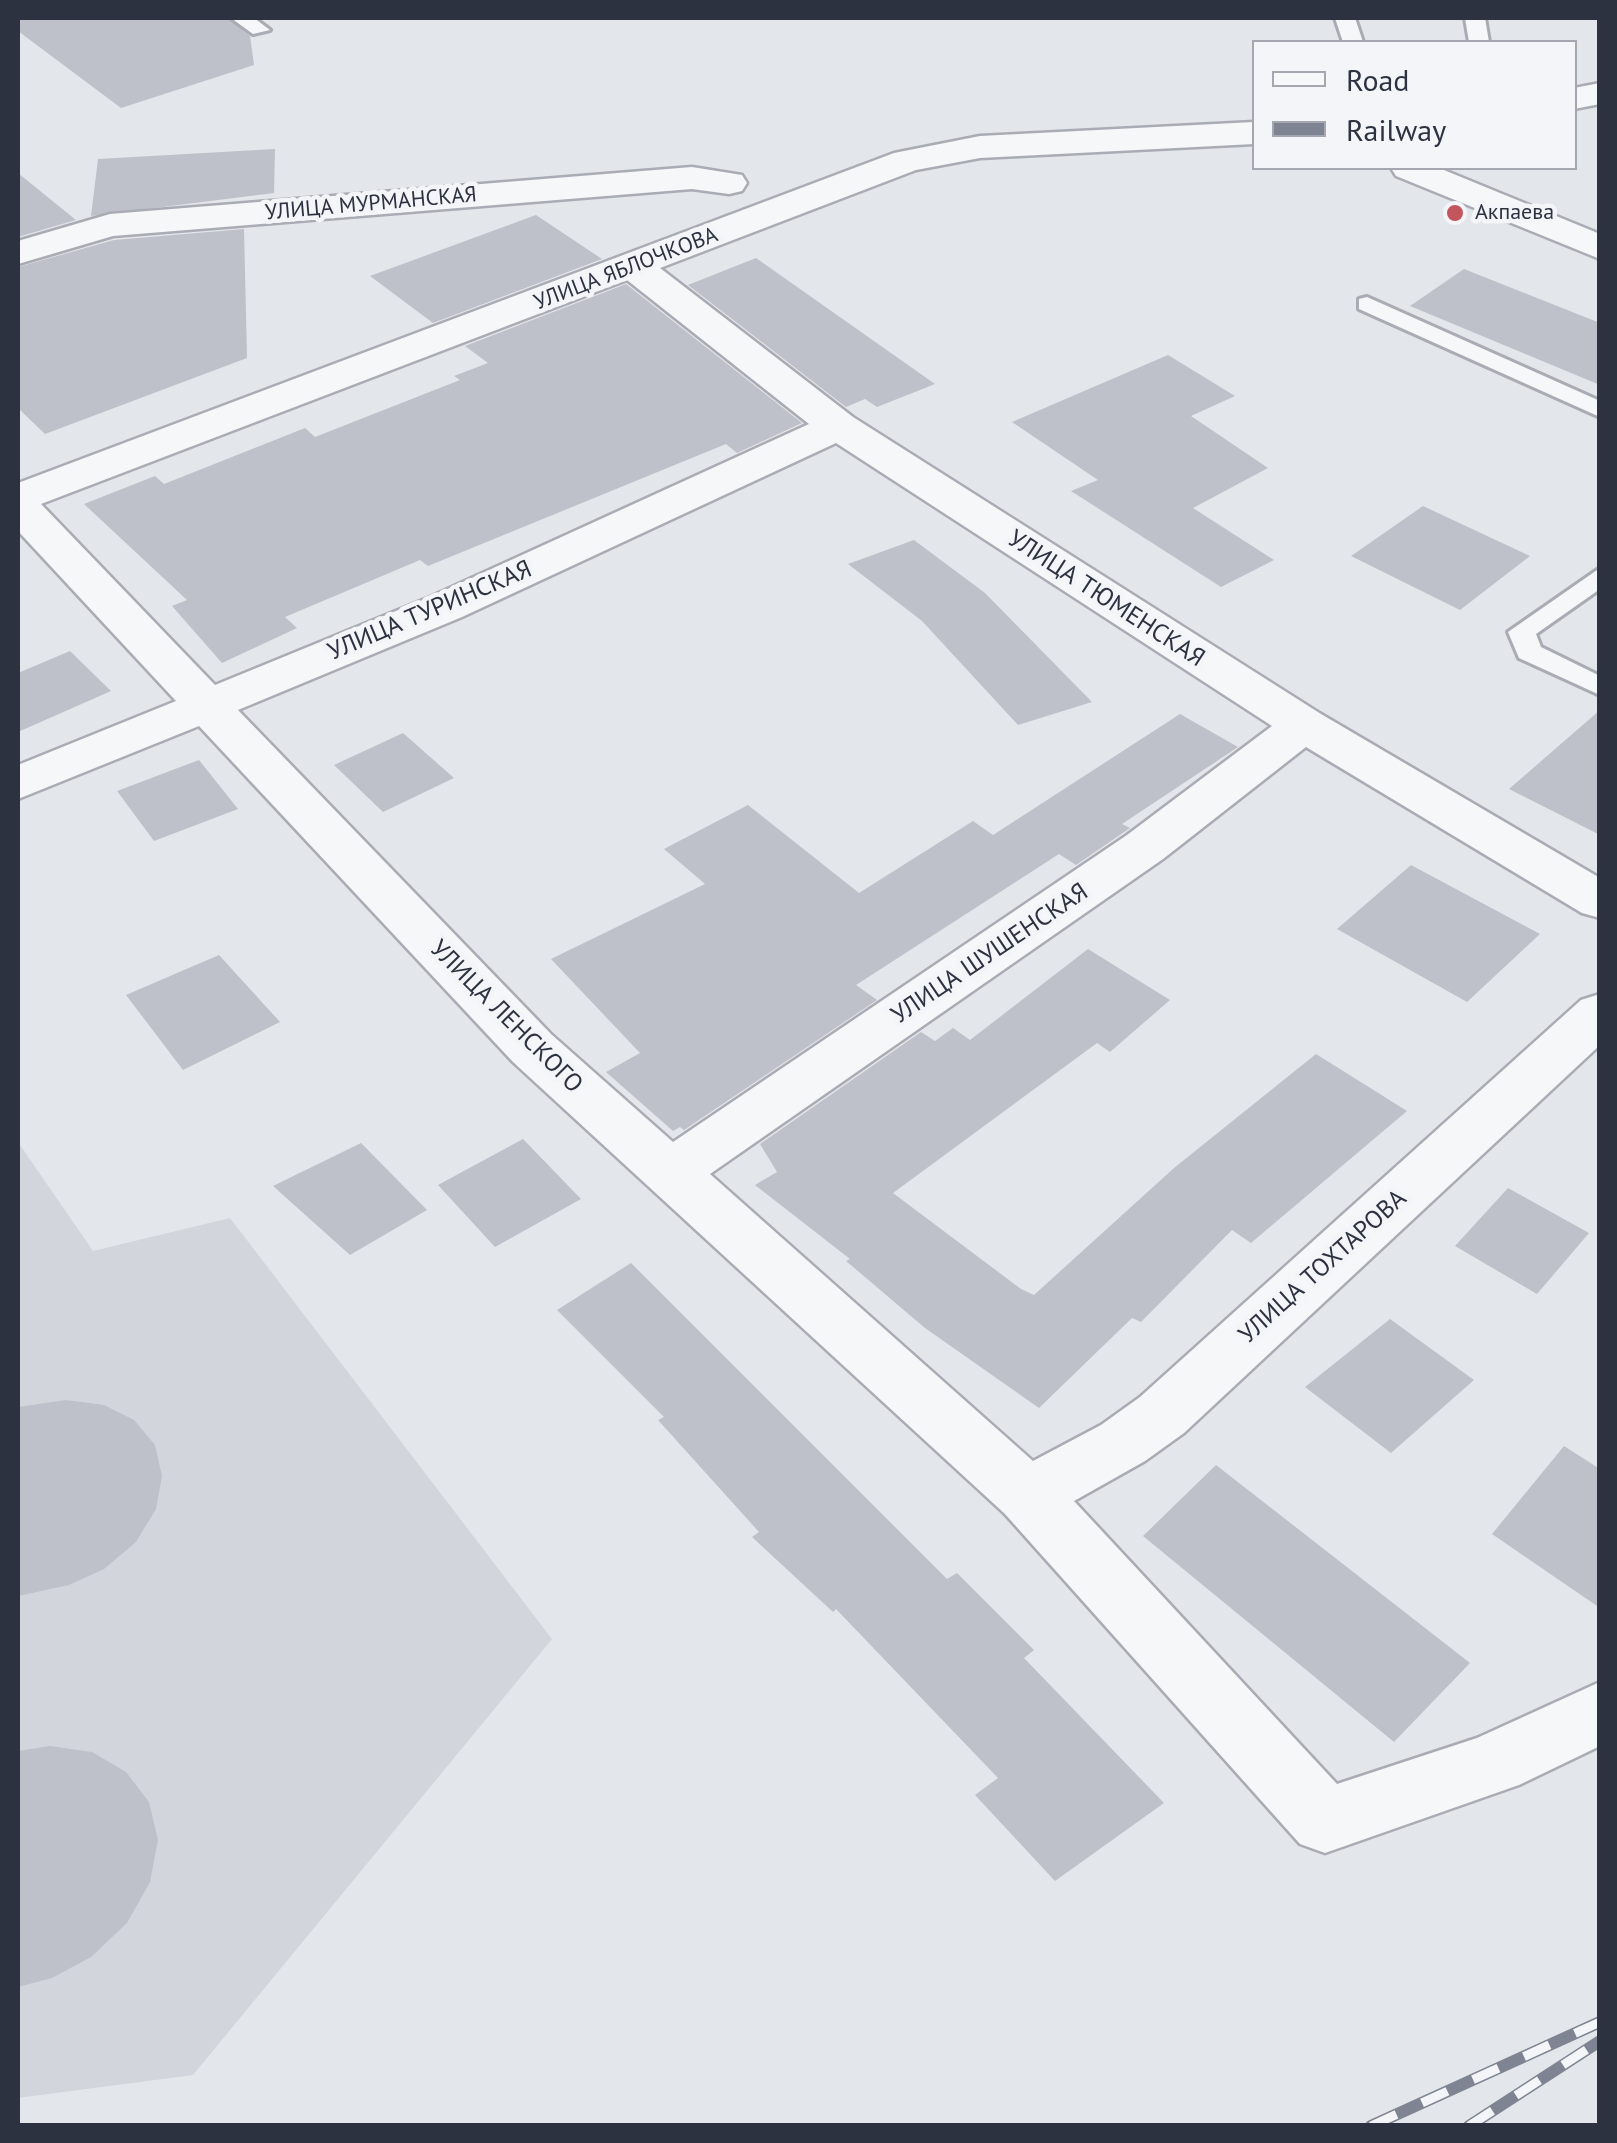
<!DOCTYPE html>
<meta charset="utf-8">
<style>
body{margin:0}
#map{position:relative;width:1617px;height:2143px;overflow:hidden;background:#e3e6ea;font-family:"PT Sans",sans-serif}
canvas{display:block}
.frame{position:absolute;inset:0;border:20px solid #2d3241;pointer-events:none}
.legend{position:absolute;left:1252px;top:40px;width:325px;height:130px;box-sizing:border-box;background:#f3f5f8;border:2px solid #a4a7af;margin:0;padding:12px 18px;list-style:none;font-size:30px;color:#2d3241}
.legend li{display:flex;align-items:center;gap:20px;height:50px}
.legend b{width:50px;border:2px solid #a4a7af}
</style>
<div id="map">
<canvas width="1617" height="2143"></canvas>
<div class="frame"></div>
<ul class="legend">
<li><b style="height:12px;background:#f6f7f9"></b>Road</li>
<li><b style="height:12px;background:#7e8492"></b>Railway</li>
</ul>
</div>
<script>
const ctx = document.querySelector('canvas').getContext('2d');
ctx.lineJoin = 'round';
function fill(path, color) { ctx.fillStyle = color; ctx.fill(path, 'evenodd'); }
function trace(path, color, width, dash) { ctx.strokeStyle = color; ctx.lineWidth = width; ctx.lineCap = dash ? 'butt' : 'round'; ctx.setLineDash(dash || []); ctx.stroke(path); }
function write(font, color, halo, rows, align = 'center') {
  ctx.font = font + ' "PT Sans",sans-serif'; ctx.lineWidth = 9; ctx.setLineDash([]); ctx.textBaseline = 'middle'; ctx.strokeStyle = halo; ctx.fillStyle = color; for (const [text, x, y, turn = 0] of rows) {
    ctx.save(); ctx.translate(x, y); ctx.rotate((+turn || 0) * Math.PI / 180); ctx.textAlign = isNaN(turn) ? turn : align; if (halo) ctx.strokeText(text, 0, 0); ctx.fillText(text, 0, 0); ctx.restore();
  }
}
fill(new Path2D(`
 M18,1142l75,109 137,-33 322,421 -359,436 -175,23z`), '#d2d5dc');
fill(new Path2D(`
 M18,18h210l22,18 4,29 -133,43 -103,-77z
 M275,149l-1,44 -183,23 7,-57z
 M18,173l58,47 -58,17z
 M536,215l66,44 -169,64 -63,-47z
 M244,229l3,129 -202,76 -27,-26v-141l96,-27z
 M756,258l179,126 -58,23 -12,-8 -19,8 -158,-122z
 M1464,269l136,54v62l-190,-79z
 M626,284l176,139 -65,30 -11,-9 -298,122 -8,-6 -135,57 12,11 -75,35 -50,-57 15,-6 -103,-96 71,-28 9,8 141,-56 10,9 145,-57 -6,-4 34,-13 -23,-17z
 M1168,355l67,41 -44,20 77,52 -75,40 81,52 -53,27 -150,-96 27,-11 -86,-58z
 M1423,506l107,50 -70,54 -109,-54z
 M914,540l71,53 107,109 -74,23 -96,-104 -74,-57z
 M70,651l41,40 -93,41v-59z
 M1600,710v125l-91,-46z
 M1180,714l58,33 -116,77 8,4 -54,37 -17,-11 -203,131 21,15 -193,130 -4,-3 -7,4 -67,-59 34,-19 -89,-94 154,-75 -41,-35 84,-44 111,88 114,-72 20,14z
 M403,733l51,45 -71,34 -49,-47z
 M199,760l39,49 -84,32 -37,-50z
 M1411,865l129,69 -73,68 -130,-73z
 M1088,949l82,51 -60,52 -13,-9 -204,150 128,96 13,6 140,-127 142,-114 91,57 -156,132 -19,-13 -91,92 -9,-4 -93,90 -114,-80 -79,-67 4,-2 -95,-74 22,-13 -17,-28 161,-112 14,9 18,-13 17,12z
 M219,955l61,67 -97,48 -57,-75z
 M523,1139l58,60 -86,48 -57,-62z
 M361,1143l66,67 -77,45 -77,-69z
 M1508,1188l81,45 -52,61 -82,-48z
 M631,1263l316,316 10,-6 77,77 -10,8 140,145 -109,78 -80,-86 23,-17 -162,-169 -3,3 -81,-75 7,-5 -101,-112 6,-3 -107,-107z
 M1390,1319l84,61 -83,73 -86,-66z
 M66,1400l38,5 30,15 21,25 7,31 -6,33 -20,33 -32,27 -35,16 -51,11v-189z
 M1564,1446l36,23v139l-108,-74z
 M1216,1465l254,198 -76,79 -251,-206z
 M50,1746l42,6 34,20 23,30 9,38 -8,42 -23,41 -36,34 -39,21 -34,9v-236z`), '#bec1ca');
const lane = new Path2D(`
 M231,18h23l16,12 -17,4z
 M1335,18h20l8,24h-20z
 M1465,18h20l4,24h-20z
 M1367,297l233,104v16l-241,-108v-10z
 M1600,568v21l-64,45 5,13 59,29v19l-81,-37 -11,-26z`);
const street = new Path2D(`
 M1600,83v21l-26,5v-21z
 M1254,122v22l-274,14 -64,12 -256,98 193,149 468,297 279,164v40l-18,-5 -276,-166 -143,112 -453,315 323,287 68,-36 39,-28 441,-397 19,-6v51l-416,388 -39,28 -71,40 263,283 140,-46 123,-56v64l-81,39 -194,68 -25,-9 -295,-330 -492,-452 -314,-336 -181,73v-34l158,-64 -158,-170v-48l876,-330 86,-17zM627,280l182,144 -379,173 -215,88 -174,-181zM836,443l436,283 -145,109 -454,307 -122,-108 -313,-324 224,-93z
 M692,167l50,8 5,8 -5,8 -13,3 -37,-5 -579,47 -95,28v-23l92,-27z
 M1391,168h48l161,66v25l-204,-83z`);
trace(lane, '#a9acb4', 6);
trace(street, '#a9acb4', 5);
fill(lane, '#f6f7f9');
fill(street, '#f6f7f9');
const rail = new Path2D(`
 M1371,2126l229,-104
 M1469,2126l131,-85`);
trace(rail, '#7e8492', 12);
trace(rail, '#f3f5f8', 9, [28]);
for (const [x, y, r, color] of [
 [1455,213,10,"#c3555c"]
]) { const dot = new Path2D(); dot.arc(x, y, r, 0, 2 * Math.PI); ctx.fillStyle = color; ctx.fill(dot); trace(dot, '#f3f5f8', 4); }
write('22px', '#2d3241', '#f3f5f8', [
 ["УЛИЦА МУРМАНСКАЯ",371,204,-5],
 ["УЛИЦА ЯБЛОЧКОВА",626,269,-21]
]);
write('22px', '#2d3241', '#f3f5f8', [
 ["Акпаева",1475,213]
], 'left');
write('25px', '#2d3241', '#f3f5f8', [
 ["УЛИЦА ТЮМЕНСКАЯ",1106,599,33],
 ["УЛИЦА ТУРИНСКАЯ",430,611,-23],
 ["УЛИЦА ШУШЕНСКАЯ",990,954,-34],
 ["УЛИЦА ЛЕНСКОГО",506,1017,45],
 ["УЛИЦА ТОХТАРОВА",1323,1267,-42]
]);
</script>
